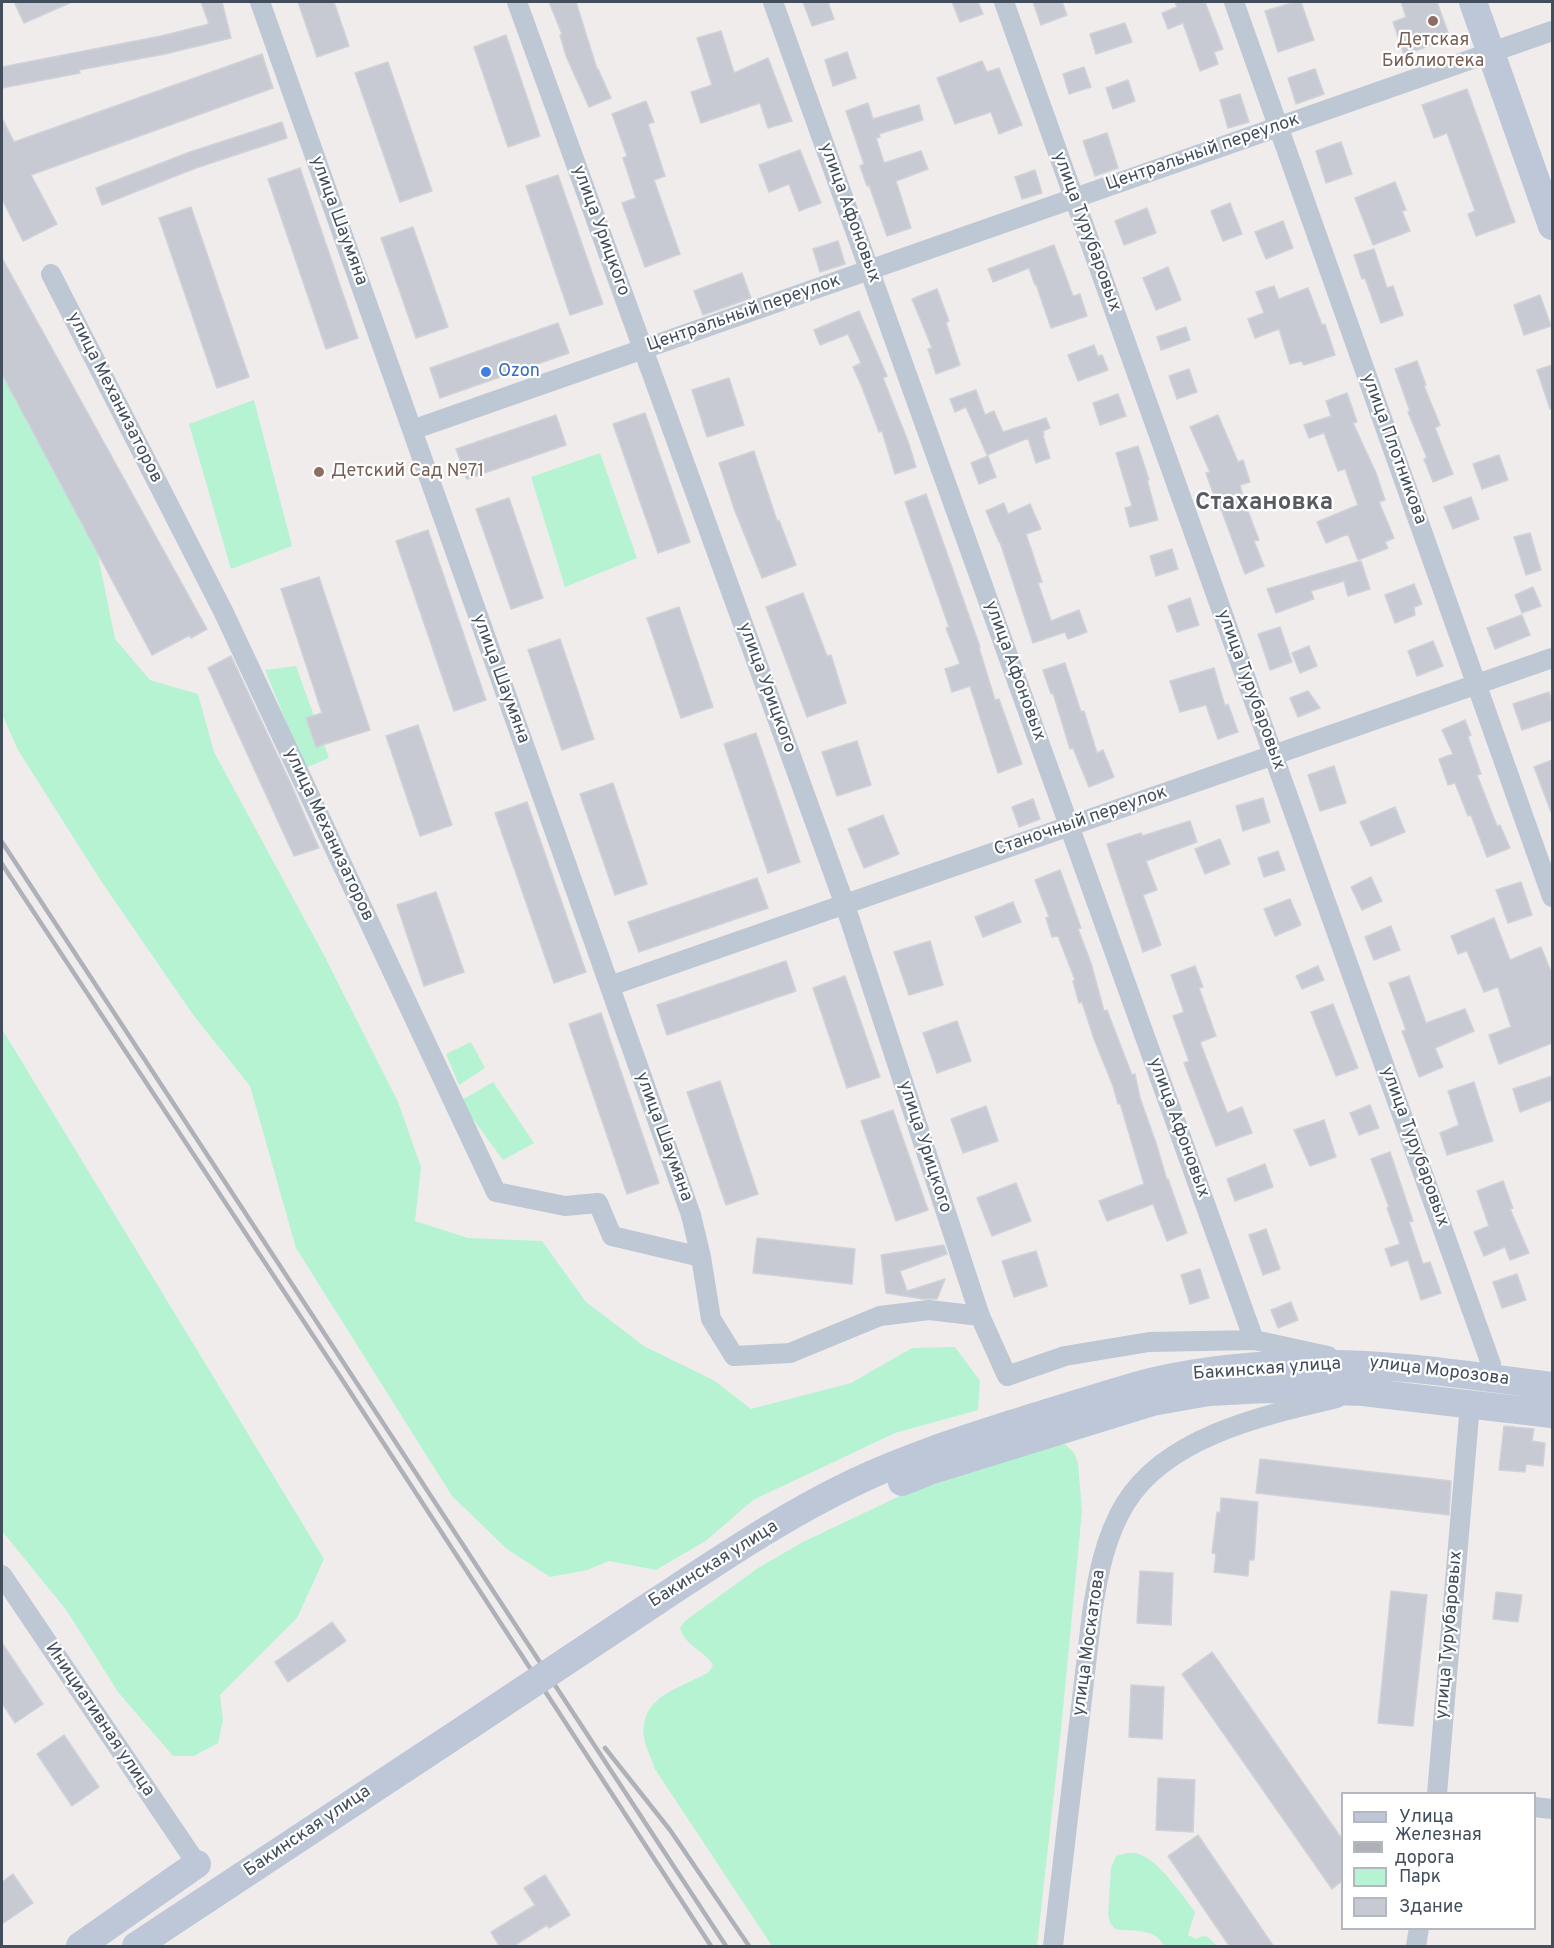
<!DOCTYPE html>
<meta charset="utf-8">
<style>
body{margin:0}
#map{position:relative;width:1554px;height:1948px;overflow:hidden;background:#f0ecec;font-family:Overpass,sans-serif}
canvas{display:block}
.frame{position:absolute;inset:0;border:3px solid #434e5c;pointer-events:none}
.legend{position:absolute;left:1341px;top:1792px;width:195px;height:138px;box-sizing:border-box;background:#fff;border:2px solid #b4b8be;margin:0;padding:8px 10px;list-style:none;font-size:18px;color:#434e5c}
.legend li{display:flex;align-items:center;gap:12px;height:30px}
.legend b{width:30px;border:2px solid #b4b8be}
</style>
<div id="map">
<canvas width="1554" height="1948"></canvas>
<div class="frame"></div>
<ul class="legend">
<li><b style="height:8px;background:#bdc7d8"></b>Улица</li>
<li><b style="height:8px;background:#aeb1b8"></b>Железная дорога</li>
<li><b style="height:16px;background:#b5f3d3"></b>Парк</li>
<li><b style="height:16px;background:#c8cad3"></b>Здание</li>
</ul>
</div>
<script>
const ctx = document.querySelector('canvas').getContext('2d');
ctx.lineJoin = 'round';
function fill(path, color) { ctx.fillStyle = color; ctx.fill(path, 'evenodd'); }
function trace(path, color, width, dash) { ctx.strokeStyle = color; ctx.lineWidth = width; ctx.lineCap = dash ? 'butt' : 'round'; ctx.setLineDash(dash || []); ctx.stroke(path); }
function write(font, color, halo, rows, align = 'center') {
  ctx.font = font + ' Overpass,sans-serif'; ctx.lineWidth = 4.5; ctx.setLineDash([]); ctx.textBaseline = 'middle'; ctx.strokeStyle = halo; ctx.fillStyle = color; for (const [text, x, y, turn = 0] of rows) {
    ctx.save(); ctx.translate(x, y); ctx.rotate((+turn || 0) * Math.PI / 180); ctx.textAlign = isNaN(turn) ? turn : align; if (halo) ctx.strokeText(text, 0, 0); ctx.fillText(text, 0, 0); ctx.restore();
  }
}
fill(new Path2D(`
 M2,374l95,176 18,89 35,41 48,14 16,58 111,205 73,145 23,65 -6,54 53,17 74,3 44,61 58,44 71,35 36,28 100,-26 61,-35 43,-1 25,34 -2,29 -83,23 -142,67 -46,40 -51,30 -47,-9 -22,9 -37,7 -43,-28 -55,-53 -156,-248 -46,-162 -56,-70 -93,-135 -83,-131 -16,-36z
 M254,400l38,146 -61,23 -42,-145z
 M600,453l37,105 -72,29 -34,-110z
 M296,666l33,92 -24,10 -40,-98z
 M2,1029l322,530 -27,59 -77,77 3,25 -5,23 -24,13h-21l-55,-64 -51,-81 -65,-80z
 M471,1042l14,26 -26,17 -13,-31z
 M493,1082l41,61 -31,17 -43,-59z
 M1065,1444l9,9 4,10 4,48 -21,219 -24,216h-265l-117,-177c-3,-10 -10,-22 -11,-32 -4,-42 36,-48 65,-65l4,-7c-9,-15 -28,-19 -33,-37l5,-7 73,-53 45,-26 101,-48 144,-47z
 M1127,1853c4,0 10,0 14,2 19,7 42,41 54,57l-7,23 8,4 6,-3 6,1 9,9h-53c-9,-19 -31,-14 -49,-17l-5,-6 -2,-9 3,-46 5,-12z`), '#b5f3d3');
const building = new Path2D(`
 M14,2h58l-48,21z
 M201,2h21l9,36 -66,16 -86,16 1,3 -78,15v-21l159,-31 48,-12z
 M298,2h36l15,44 -32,11z
 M549,2h27l21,67h1l13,29 -22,9 -23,-51 -6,-21 2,-1z
 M803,2h25l6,17 -22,7z
 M952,2h26l5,12 -23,8z
 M1033,2h29l5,13 -26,10z
 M1175,2h30l18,47 -9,3 4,12 -18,7 -17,-48 -15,6 -6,-16 15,-6z
 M1295,2h6l13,38 -36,12 -13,-41z
 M1401,2h36l13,36 -46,17 -11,-33 13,-5z
 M1125,23l7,19 -36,12 -6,-20z
 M721,31l13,42 34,-15 24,63 -24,7 -8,-25 -59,20 -10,-31 21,-7 -15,-47z
 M506,35l34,101 -32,11 -34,-100z
 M847,52l9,26 -23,8 -8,-26z
 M262,54l11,34 -242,87 26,49 -34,17 -21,-42v-81l12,24z
 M982,61l5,11 12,-4 23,57 -23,9 -8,-22 -36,12 -18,-46z
 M388,62l44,129 -32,11 -45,-129z
 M1084,67l7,20 -22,7 -6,-20z
 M1315,69l9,25 -28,10 -8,-26z
 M1128,80l7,21 -22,8 -7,-21z
 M1467,89l48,133 -39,14 -8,-22 7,-3 -28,-78 -13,5 -12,-33z
 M1240,94l9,28 -21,6 -8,-28z
 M646,101l8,21 -6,2 17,52 -11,4 26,74 -35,13 -23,-64 14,-5 -13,-40 4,-2 -15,-42z
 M868,103l5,16 46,-14 4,15 -44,14 1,3 -4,1 8,25 37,-12 7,18 -32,12 15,47 -24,8 -18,-51 -2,1 -7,-20 4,-2 -18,-53z
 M282,122l5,16 -91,30 -94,37 -6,-17 94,-36z
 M1107,133l11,35 -23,8 -12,-35z
 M1341,142l11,32 -26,9 -10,-32z
 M800,150l21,53 -22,8 -10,-27 -20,8 -10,-27z
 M300,168l58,170 -32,11 -58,-170z
 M1035,170l7,23 -20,6 -7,-22z
 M558,175l45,129 -33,11 -44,-129z
 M1395,182l11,28 -4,1 8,20 -37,14 -18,-47z
 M1230,203l12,31 -19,7 -12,-30z
 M191,207l58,170 -32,11 -58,-170z
 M1147,208l9,25 -32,12 -9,-24z
 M1283,221l10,27 -27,11 -11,-27z
 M413,227l35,100 -32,11 -35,-100z
 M838,241l7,23 -25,8 -7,-23z
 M1054,245l19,51 7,-2 7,22 -36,12 -15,-44 -1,1 -6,-17 -36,14 -5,-13z
 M1374,249l13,39 6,-2 10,29 -22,8 -16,-45 -3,1 -8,-24z
 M2,258l205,371 -16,9 -1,-3 -38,20 -150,-281z
 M1168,267l13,33 -25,10 -13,-32z
 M742,273l9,25 -48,17 -9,-24z
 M1274,286l5,13 29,-11 14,37 3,-1 10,31 -31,10 -3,-4 -11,3 -11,-35 -24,9 -7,-19 16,-6 -8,-21z
 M937,289l12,32 -3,2 14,42 -24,9 -8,-25 4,-1 -20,-49z
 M1540,295l11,31 -27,9 -10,-30z
 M859,311l28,65 -4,2 26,66 7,23 -21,7 -13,-43 -3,1 -17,-45 -9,-20 8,-4 -13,-29 -28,11 -6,-15z
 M558,323l11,30 -129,45 -10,-30z
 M1186,327l4,13 -29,10 -4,-13z
 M1094,345l4,11 4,-1 6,15 -30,11 -10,-26z
 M1417,361l9,24 -2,1 16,39 -5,3 18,46 -20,8 -9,-23 3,-1 -19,-46 2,-1 -15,-42z
 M1552,365v44h-2l-13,-39z
 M1189,369l8,23 -20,7 -8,-23z
 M729,378l15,47 -37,12 -15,-47z
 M976,390l9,25 9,-4 9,21 43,-14 4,10 -7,3 1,4 -1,1 7,22 -14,5 -8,-25 -41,17 -21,-48 -11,5 -5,-13z
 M1347,393l10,29 -4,1 23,50 9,27 -6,2 15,36 -9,4 3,6 -30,12 -10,-26 -22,9 -9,-21 41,-17 -13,-36 -7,2 -14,-38 -15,5 -5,-13 27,-9 -5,-15z
 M1118,394l8,22 -26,9 -7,-22z
 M645,413l45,129 -32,11 -45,-129z
 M556,415l10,30 -99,34 -11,-30z
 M1218,415l20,47 5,-2 7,22 -10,3 4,16 15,39 -5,1 10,25 -19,8 -24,-65 -2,1 -13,-37 4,-1 -20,-45z
 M1138,446l11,34h-2l11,40 -28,7 -5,-19 7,-2 -16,-53z
 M754,451l23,70 2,-1 17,45 -34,13 -27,-67 -16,-48z
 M1499,455l9,25 -26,9 -9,-25z
 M988,456l8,21 -17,7 -8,-21z
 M926,494l54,153 -1,1 16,52 4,-1 23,65 -24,9 -28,-87 -18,6 -7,-23 15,-5 -14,-36 3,-1 -44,-125z
 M1471,497l8,22 -26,10 -9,-22z
 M509,498l34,100 -32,11 -35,-100z
 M1004,503l4,11 22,-10 11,25 -15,5 16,48 -4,1 13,38 28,-11 8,22 -19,7 -3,-7 -32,11 -33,-101h-1l-13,-31z
 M428,530l58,170 -32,11 -58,-170z
 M1530,533l11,37 -15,5 -12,-38z
 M1172,549l6,20 -22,7 -6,-20z
 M1361,561l9,28 -22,7 -4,-15 -33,10 3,8 -38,14 -9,-24z
 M319,577l51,153 -54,17 -10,-29 16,-5 -41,-124z
 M1414,584l8,20 -8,3 1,8 -20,8 -10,-28z
 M1533,587l8,19 -19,7 -7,-18z
 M803,593l24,63 4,-1 15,48 -39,14 -41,-110z
 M1190,598l9,27 -22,7 -9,-26z
 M679,607l34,100 -32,11 -34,-100z
 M1522,615l8,20 -35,14 -8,-21z
 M1280,627l12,35 -22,8 -12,-36z
 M560,639l34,100 -32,11 -34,-100z
 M1433,641l10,25 -26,10 -9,-25z
 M1309,646l8,20 -17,7 -8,-20z
 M231,656l58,124 30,68 -25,8 -86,-188z
 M1065,663l16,49 3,-1 13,42 6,-3 11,27 -25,10 -16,-39 -3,1 -17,-56 -2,1 -8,-24z
 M1214,668l11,38 3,-2 10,28 -20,7 -12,-34 -26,7 -10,-31z
 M1308,691l12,17 -22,9 -8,-19z
 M1549,692l3,10v18l-30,10 -9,-26z
 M1465,720l6,15 -3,2 13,37 -4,1 20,51 3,-1 10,23 -23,9 -16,-42 -3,1 -13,-33 -7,2 -9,-26 14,-5 -11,-24z
 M418,725l34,100 -32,11 -34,-100z
 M756,733l44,129 -32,11 -44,-129z
 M857,741l14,44 -34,11 -15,-44z
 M1552,760v52h-1l-17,-45z
 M1334,766l12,37 -26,8 -12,-36z
 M613,783l34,101 -32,11 -35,-101z
 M1263,798l7,24 -27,9 -7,-25z
 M1033,799l7,20 -21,8 -7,-20z
 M527,802l59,170 -32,11 -59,-170z
 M1395,807l10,25 -34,14 -11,-24z
 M883,815l16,39 -35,14 -16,-39z
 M1190,821l7,21 -51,19 11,29 -14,5 18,50 -18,7 -36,-108 34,-11 1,3z
 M1220,839l10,25 -25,10 -10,-25z
 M1278,851l7,19 -21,7 -6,-19z
 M1060,870l21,58 -3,1 13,34 13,48 3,-1 25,65 3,-1 5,24 16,45 11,37 1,-1 19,54 -20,8 -14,-37 -46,17 -8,-20 45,-17 -24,-81 -2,1 -5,-18 -19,-47 -12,-37 -3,1 -6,-22 2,-1 -17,-44 -6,1 -6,-19 3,-1 -14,-37z
 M1371,877l11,24 -20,9 -11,-23z
 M757,878l11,30 -129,44 -11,-30z
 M1521,882l11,33 -24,8 -12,-33z
 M436,892l28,80 -40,14 -27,-81z
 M1290,899l11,26 -26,11 -11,-27z
 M1013,902l8,20 -38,15 -8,-20z
 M1494,918l16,42 31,-13 11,27v69l-53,21 -10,-29 22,-8 -13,-40 -14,5 -17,-41 -9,3 -7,-18z
 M1391,926l9,24 -26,10 -9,-23z
 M930,941l13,44 -34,10 -15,-43z
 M786,961l10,30 -129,44 -10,-30z
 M1195,966l8,21 -4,1 17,48 -16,6 27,71 15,-6 10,26 -36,13 -32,-83 5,-2 -16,-45 11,-4 -13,-37z
 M1318,966l6,14 -22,9 -6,-13z
 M845,976l35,101 -33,11 -34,-100z
 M1409,976l17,47 39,-14 9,22 -39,17 8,19 -24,10 -17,-46 4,-1 -17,-47z
 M1333,1004l25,64 -22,8 -25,-64z
 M601,1013l58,170 -32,11 -58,-170z
 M957,1021l14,40 -34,12 -14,-40z
 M1552,1076v24l-32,12 -7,-23z
 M720,1081l38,113 -32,11 -39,-113z
 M1474,1082l19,59 -46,14 -7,-22 19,-8 -11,-34z
 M1370,1105l9,23 -20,7 -9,-22z
 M986,1106l12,35 -35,12 -12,-34z
 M893,1110l35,100 -32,11 -35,-100z
 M1324,1120l12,37 -26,9 -16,-36z
 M1390,1152l23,69 -4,1 14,42 7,-2 11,31 -20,7 -13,-40 -17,6 -6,-17 15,-5 -13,-36 2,-1 -18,-48z
 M1265,1164l8,23 -38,14 -8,-22z
 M1503,1181l10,27 -3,1 19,44 -19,7 -5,-13 -21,9 -10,-24 15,-6 -12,-35z
 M1016,1183l15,38 -39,15 -15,-38z
 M1266,1229l14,40 -17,6 -14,-40z
 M757,1238l98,11 -3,35 -99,-11z
 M944,1245l3,9 -47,17 7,20 38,-12 -8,20h-14l-37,-6 -5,-38z
 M1036,1251l11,35 -33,11 -12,-36z
 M1200,1269l9,29 -19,6 -9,-29z
 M1517,1274l9,26 -24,8 -9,-26z
 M1291,1302l7,18 -20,8 -7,-18z
 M1504,1426l30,3 -2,12 13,2 -2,23 -17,-2 -1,8 -26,-2z
 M1260,1459l191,22 -2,34 -193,-22z
 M1221,1498l37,4 -4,58h-5l-1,16 -34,-4 2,-18 -4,-1 5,-41 3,1z
 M1140,1571l33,2 -2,52 -34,-2z
 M1391,1591l36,4 -14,131 -35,-3z
 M1496,1592l26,3 -4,27 -25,-3z
 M332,1622l14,19 -58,41 -13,-20z
 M2,1643l41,61 -28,19 -13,-20z
 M1212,1652l130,187v42l-10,8 -150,-215z
 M1131,1685l33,2 -2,52 -33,-2z
 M64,1735l35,52 -27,19 -35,-52z
 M1158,1778l37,2 -2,52 -37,-2z
 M1198,1835l76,112h-44l-62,-91z
 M13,1874l20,29 -31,21v-42z
 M545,1875l25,40 -21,13 -2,-3 -35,22h-12l-9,-15 44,-27 -11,-17z`);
fill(building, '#c8cad3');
trace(building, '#d0d2d9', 1.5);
trace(new Path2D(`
 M260,2l431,1213 10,42 10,62 23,37 56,-3 90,-37 49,-6 51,6
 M517,2l328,903 135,411 27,60 58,-20 84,-14 105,-2 74,16
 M773,2l481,1338
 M1004,2l487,1362 1,15
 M1234,2l318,895
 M51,274l172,337 273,581 69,14 33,-3 14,33 89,21
 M412,430l1140,-399
 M610,986l942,-328
 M2,1575l195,289
 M1437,1794l33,-390
 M1534,1807l18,2
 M1053,1946l39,-333c6,-38 13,-76 33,-109 41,-68 140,-89 212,-106
 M1416,1946l3,-18`), '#bec7d4', 20);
trace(new Path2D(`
 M1473,2l79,224
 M902,1482l30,-12 220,-68 57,-10 57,-3 97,3 189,22
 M657,1601c64,-42 127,-85 196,-118 56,-27 115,-45 174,-64 41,-12 82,-26 123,-37 55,-13 114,-18 170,-18 78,-1 156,13 232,22
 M80,1946l117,-82
 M136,1946l333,-220`), '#bdc7d8', 28);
trace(new Path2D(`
 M2,842l724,1104
 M2,864l341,517 368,565
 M605,1748l65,82 79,116`), '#aeb1b8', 4.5);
trace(new Path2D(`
 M469,1726l188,-125`), '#bdc7d8', 28);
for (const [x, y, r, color] of [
 [1433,21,6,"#8d6e63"],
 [486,372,6,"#3f7fe0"],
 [319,472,6,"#8d6e63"]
]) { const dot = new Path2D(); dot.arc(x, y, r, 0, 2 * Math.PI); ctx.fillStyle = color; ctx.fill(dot); trace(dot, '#fff', 2); }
write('18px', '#785e54', '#fff', [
 ["Детская",1433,41],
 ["Библиотека",1433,62],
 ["Детский Сад №71",331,472,"left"]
]);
write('18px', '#434e5c', '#fff', [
 ["Центральный переулок",1203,153,-19],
 ["улица Афоновых",849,213,70],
 ["улица Шаумяна",338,221,70],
 ["улица Урицкого",600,231,70],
 ["улица Турубаровых",1086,232,70],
 ["Центральный переулок",744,314,-19],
 ["улица Механизаторов",114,398,63],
 ["улица Плотникова",1393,449,70],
 ["улица Афоновых",1014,671,70],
 ["улица Шаумяна",500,679,70],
 ["улица Урицкого",766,688,70],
 ["улица Турубаровых",1250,690,70],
 ["Станочный переулок",1081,822,-19],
 ["улица Механизаторов",328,835,65],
 ["улица Афоновых",1178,1128,70],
 ["улица Шаумяна",663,1137,70],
 ["улица Урицкого",924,1147,72],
 ["улица Турубаровых",1414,1147,70],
 ["Бакинская улица",1267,1370,-4],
 ["улица Морозова",1439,1372,7],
 ["Бакинская улица",714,1565,-32],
 ["улица Турубаровых",1450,1635,-85],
 ["улица Москатова",1090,1643,-82],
 ["Инициативная улица",99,1720,56],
 ["Бакинская улица",308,1832,-34]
]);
write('18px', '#366cbe', '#fff', [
 ["Ozon",498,372]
], 'left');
write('bold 24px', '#585c62', '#fff', [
 ["Стахановка",1264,504]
]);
</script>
